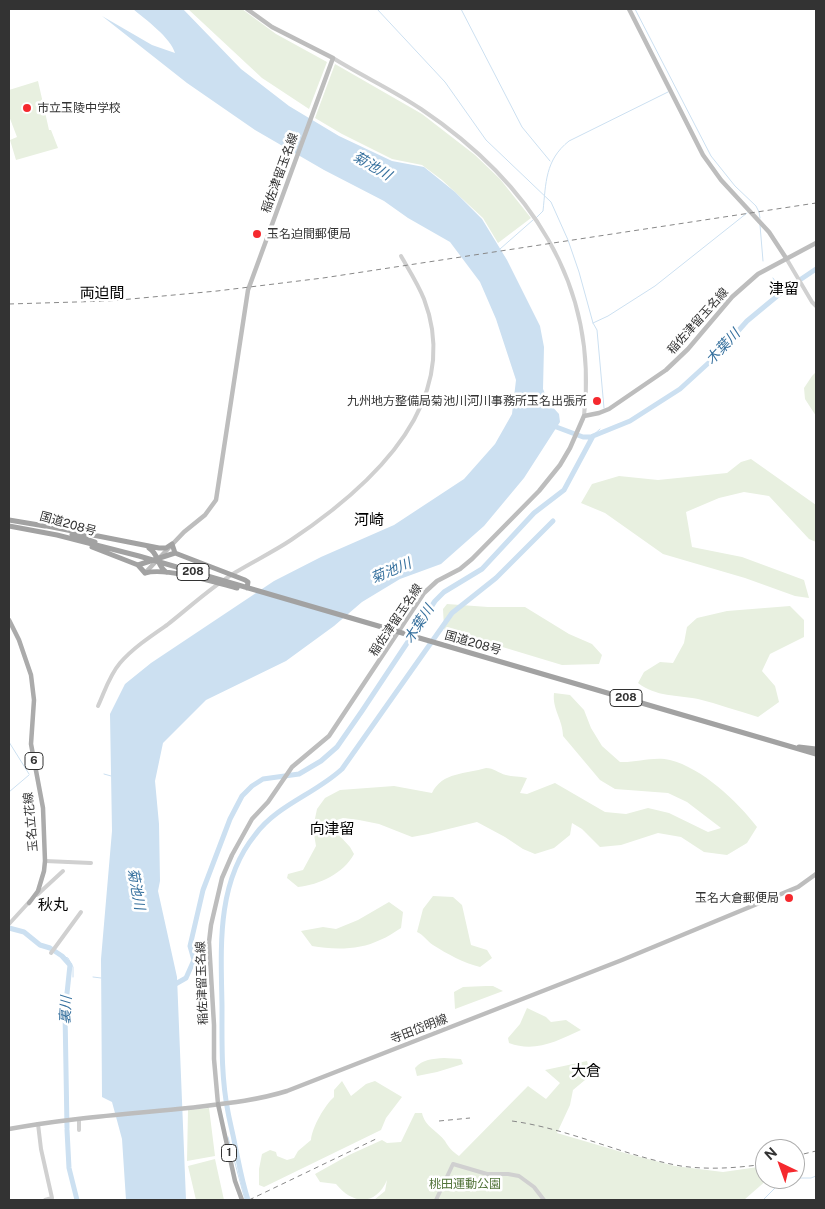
<!DOCTYPE html>
<meta charset="utf-8">
<style>
body{margin:0}
#map{position:relative;width:825px;height:1209px;overflow:hidden;background:#fff;font-family:"Public Sans",sans-serif}
canvas{display:block}
.frame{position:absolute;inset:0;border:10px solid #333;pointer-events:none}
.north{position:absolute;left:755px;top:1139px;width:50px;height:50px;box-sizing:border-box;background:#fff;border:1px solid #adadad;border-radius:50%;rotate:318deg;font-size:14px;font-weight:700;line-height:20px;text-align:center;color:#333}
.north::after{content:'';display:block;margin:auto;width:18px;height:22px;background:#f5292e;clip-path:polygon(50% 0,100% 100%,50% 72%,0 100%)}
</style>
<div id="map">
<canvas width="825" height="1209"></canvas>
<div class="frame"></div>
<div class="north">N</div>
</div>
<script>
const ctx = document.querySelector('canvas').getContext('2d');
ctx.lineJoin = 'round';
function fill(path, color) { ctx.fillStyle = color; ctx.fill(path, 'evenodd'); }
function trace(path, color, width, dash) { ctx.strokeStyle = color; ctx.lineWidth = width; ctx.lineCap = dash ? 'butt' : 'round'; ctx.setLineDash(dash || []); ctx.stroke(path); }
function write(font, color, halo, rows, align = 'center') {
  ctx.font = font + ' "Public Sans","Noto Sans JP",sans-serif'; ctx.lineWidth = 5; ctx.setLineDash([]); ctx.textBaseline = 'middle'; ctx.strokeStyle = halo; ctx.fillStyle = color; for (const [text, x, y, turn = 0] of rows) {
    ctx.save(); ctx.translate(x, y); ctx.rotate((+turn || 0) * Math.PI / 180); ctx.textAlign = isNaN(turn) ? turn : align; if (halo) ctx.strokeText(text, 0, 0); ctx.fillText(text, 0, 0); ctx.restore();
  }
}
fill(new Path2D(`
 M188,9h54l34,25 51,28 -18,47 -47,-31z
 M335,64l87,50 53,41 25,24 31,39 -33,25 -15,-25 -41,-38 -20,-15 -30,-6 -50,-25 -27,-16z
 M38,81l11,49h2l7,18 -42,12 -6,-20 7,-3 -8,-21v-26z
 M816,372v44l-11,-17 -1,-11 8,-12z
 M751,459l65,46v37l-7,-3 -40,-43 -25,-4 -25,6 -33,14 6,35 50,10 62,23 5,18 -14,-2 -50,-18 -82,-24 -58,-41 -24,-10 11,-19 27,-8 39,4 69,-7 14,-11z
 M447,604l41,3h37l44,27 23,10 10,11 -3,9 -37,1 -86,-26 -29,-3 -3,-8 -1,-19z
 M790,606l14,14v17l-34,17 -8,17 13,15 4,16 -21,15c-20,-6 -40,-13 -60,-18 -21,-4 -42,-2 -60,-16l6,-11 16,-10 13,1 11,-20 3,-16 10,-9 30,-7z
 M554,693l16,2 14,15 7,18 11,18 18,16c15,1 34,-6 50,-2 32,8 67,41 87,67l-10,16 -20,12 -23,-3 -23,-15 -23,-4 -37,12 -21,2 -18,-18 -10,-6 -2,12 -16,13 -19,6 -12,-5 -18,-12 -28,-15 -49,12 -16,3 -33,-13 -20,-4 -16,-2 -15,5 22,24 4,7c-10,19 -35,31 -56,33l-11,-9 1,-4 15,-4 13,-24 -3,-18 4,-19 8,-11 15,-8 54,-4 38,7c10,-21 34,-19 54,-25 8,0 12,5 20,7 6,2 14,1 21,3l-7,15 7,1 28,-11 50,29 21,2 22,-6 21,5 39,19 13,-4 -34,-26 -19,-9 -53,-4 -15,-9 -37,-44c0,-16 -11,-27 -9,-43z
 M433,896l20,1 9,8 9,40 16,5 5,8 -12,9c-16,-4 -33,-13 -47,-22 -6,-4 -9,-10 -16,-13l6,-23z
 M389,902l14,10 -2,16c-7,4 -13,9 -21,12 -20,10 -46,10 -68,6l-11,-15 22,-4 13,2 22,-9z
 M486,986h7l10,5 -48,18 -1,-17 9,-5z
 M527,1008l19,9 5,5 15,-2 15,10c-24,11 -46,23 -72,13l-1,-5 12,-14z
 M444,1058l17,1 2,5 -26,8 -20,4 -2,-8c8,-9 17,-9 29,-10z
 M587,1061l4,14 -18,15 -3,15 -13,28 68,20 50,13 48,6 42,-6v13h3l-24,21h-370l11,-9 2,-11c-11,26 -34,25 -51,4l-16,-2 -5,-8 34,-19 33,-15 5,3 14,-1 14,-29h7c3,14 16,18 23,28 4,7 7,10 14,15l69,-70 18,13 14,-16 -15,-13z
 M342,1081l9,15 15,-12 9,-3 27,16 -16,21 -5,12 -117,57 -5,-2v-16l3,-15 8,-4 6,2 1,4 10,4 7,-2 4,-7 13,-11c1,-13 14,-35 23,-43v-7z
 M209,1108l6,48 -28,5 1,-51z
 M215,1159l9,41h-28l-8,-34z`), '#e8f0e0');
fill(new Path2D(`
 M133,9h50l58,60 48,37 50,30 53,25 32,6 31,25 27,27 25,41 33,66 4,21 -1,42 6,14 10,11 1,8 -36,56 -40,48 -43,38 -41,15 -38,23 -28,24 -48,35 -80,39 -43,43 -8,38 4,43 1,57 -2,10 19,86 9,223h-60l-4,-61 -10,-37 -10,-5 -1,-138 11,-128 -2,-117 15,-30 26,-21 123,-82 47,-24 73,-32 70,-46 31,-35 17,-30 4,-34 -20,-61 -16,-37 -30,-40 -42,-24 -24,-17 -60,-31 -69,-40 -68,-47 -85,-67 50,29 23,8c-4,-15 -30,-34 -42,-44z`), '#cce0f1');
trace(new Path2D(`
 M377,9l68,73 41,58 65,62 17,38 11,32 14,51 4,7 7,78
 M461,9l61,118 28,34
 M635,9l76,147 24,30 21,20 3,6 1,6
 M536,218l7,-7c3,-28 2,-51 26,-70l99,-49
 M760,225l3,36
 M500,249l33,-29
 M773,278l9,14
 M593,323l15,-7 47,-30 92,-73
 M591,437l9,-8
 M9,742l20,32
 M104,774l7,2
 M9,792l20,-17
 M62,956l6,2 5,9v10
 M93,977l8,1
 M228,1137l17,63
 M795,1178h16l5,-2
 M763,1200l21,-21`), '#cce0f1', 1);
trace(new Path2D(`
 M551,425l32,12h8
 M9,928l15,4 16,13 10,3 12,8 8,9 -5,47 2,116
 M172,986l14,-8 8,-18 -4,-14 13,-56 27,-71 12,-23 10,-10 11,-7 36,-5 22,-13 16,-14 25,-36 73,-110 9,-9 38,-23 52,-56 30,-23 29,-54 37,-15 50,-32 35,-32 32,-36 35,-29 34,-23
 M67,1130l2,38 8,32
 M248,1200c-6,-18 -9,-36 -13,-55 -2,-11 -5,-22 -7,-33 -7,-35 -6,-71 -6,-106 -1,-58 -6,-123 33,-171 22,-30 60,-41 87,-66l110,-156 44,-35 57,-57`), '#cce0f1', 5);
trace(new Path2D(`
 M333,58c29,18 60,32 88,51 107,72 178,174 163,307
 M786,258l26,44 4,4
 M98,706c7,-15 11,-30 22,-43 13,-15 31,-27 47,-38 23,-18 44,-38 69,-53 18,-11 37,-20 55,-32 78,-52 173,-136 133,-241 -6,-15 -15,-29 -23,-43
 M45,861l46,2
 M37,895l26,-24
 M9,924l21,-23
 M51,953l30,-41
 M79,1119v11
 M38,1124l3,25 11,49 -7,2
 M436,1200l17,-36 34,10h21l11,2 15,11 10,13`), '#d0d0d0', 4);
trace(new Path2D(`
 M629,9l74,146 18,25 48,52 17,26
 M145,573l39,-41 21,-17 11,-15 32,-210 85,-232 -61,-31 -25,-18
 M218,1104l-4,-45v-34l-5,-83 2,-17 11,-47 10,-23 20,-36 16,-17 24,-35 37,-31 95,-143 13,-12 23,-12 12,-10 67,-68 21,-26 10,-17 14,-32 15,-3 10,-4 57,-39 22,-21 44,-52 26,-23 58,-31
 M9,1129c59,-11 120,-15 179,-21 33,-4 67,-7 99,-17l335,-131 176,-73 18,-13`), '#bdbdbd', 4.5);
trace(new Path2D(`
 M9,620l10,20 12,35 3,25 -3,44 12,64 2,53 -1,10 -6,20 -9,12
 M218,1104l17,77 7,19`), '#ababab', 4.5);
trace(new Path2D(`
 M9,520l36,6
 M42,525l117,23h7l6,-4 3,9 70,27 3,2 -1,6
 M9,526l48,9 82,21 677,198
 M72,534l23,8
 M92,547l46,18 7,8c21,-6 69,9 92,15
 M149,548c10,6 8,18 17,24
 M138,565l37,-12
 M799,747l17,2`), '#a2a2a2', 5);
trace(new Path2D(`
 M9,304l100,-3 108,-10 106,-13 493,-75
 M439,1121l31,-3
 M512,1121c58,8 112,35 169,45 28,4 56,2 84,-2
 M795,1156l21,-5
 M249,1200l129,-62`), '#888', 1, [5, 4]);
for (const [x, y, r, color] of [
 [27,108,5,"#f5292e"],
 [257,234,5,"#f5292e"],
 [597,401,5,"#f5292e"],
 [789,898,5,"#f5292e"]
]) { const dot = new Path2D(); dot.arc(x, y, r, 0, 2 * Math.PI); ctx.fillStyle = color; ctx.fill(dot); trace(dot, '#fff', 2); }
for (const [x, y, w] of [
 [193,572,32],
 [626,698,32],
 [34,761,18],
 [229,1153,15]
]) { const box = new Path2D(); box.roundRect(x - w / 2, y - 8.5, w, 17, 4); ctx.fillStyle = '#fff'; ctx.fill(box); trace(box, '#333', 1); }
write('bold 11px', '#333', null, [
 ["208",193,572],
 ["208",626,698],
 ["6",34,761],
 ["1",229,1153]
]);
write('12px', '#333', '#fff', [
 ["市立玉陵中学校",37,108],
 ["玉名迫間郵便局",267,234],
 ["九州地方整備局菊池川河川事務所玉名出張所",587,401,"right"],
 ["玉名大倉郵便局",779,898,"right"]
], 'left');
write('12px', '#333', '#fff', [
 ["稲佐津留玉名線",280,173,-70],
 ["稲佐津留玉名線",698,321,-48],
 ["国道208号",68,524,16],
 ["稲佐津留玉名線",396,620,-56],
 ["国道208号",473,643,16],
 ["玉名立花線",31,822,-95],
 ["稲佐津留玉名線",202,983,-92],
 ["寺田岱明線",419,1029,-21]
]);
write('12px', '#52743a', '#fff', [
 ["桃田運動公園",465,1184]
]);
write('italic 14px', '#37719e', '#fff', [
 ["菊池川",372,166,31],
 ["木葉川",723,347,-47],
 ["菊池川",391,571,-23],
 ["木葉川",419,624,-57],
 ["菊池川",136,889,80],
 ["裏川",66,1010,-87]
]);
write('15px', '#000', '#fff', [
 ["津留",784,289],
 ["両迫間",102,293],
 ["河崎",369,520],
 ["向津留",332,829],
 ["秋丸",53,905],
 ["大倉",586,1071]
]);
</script>
